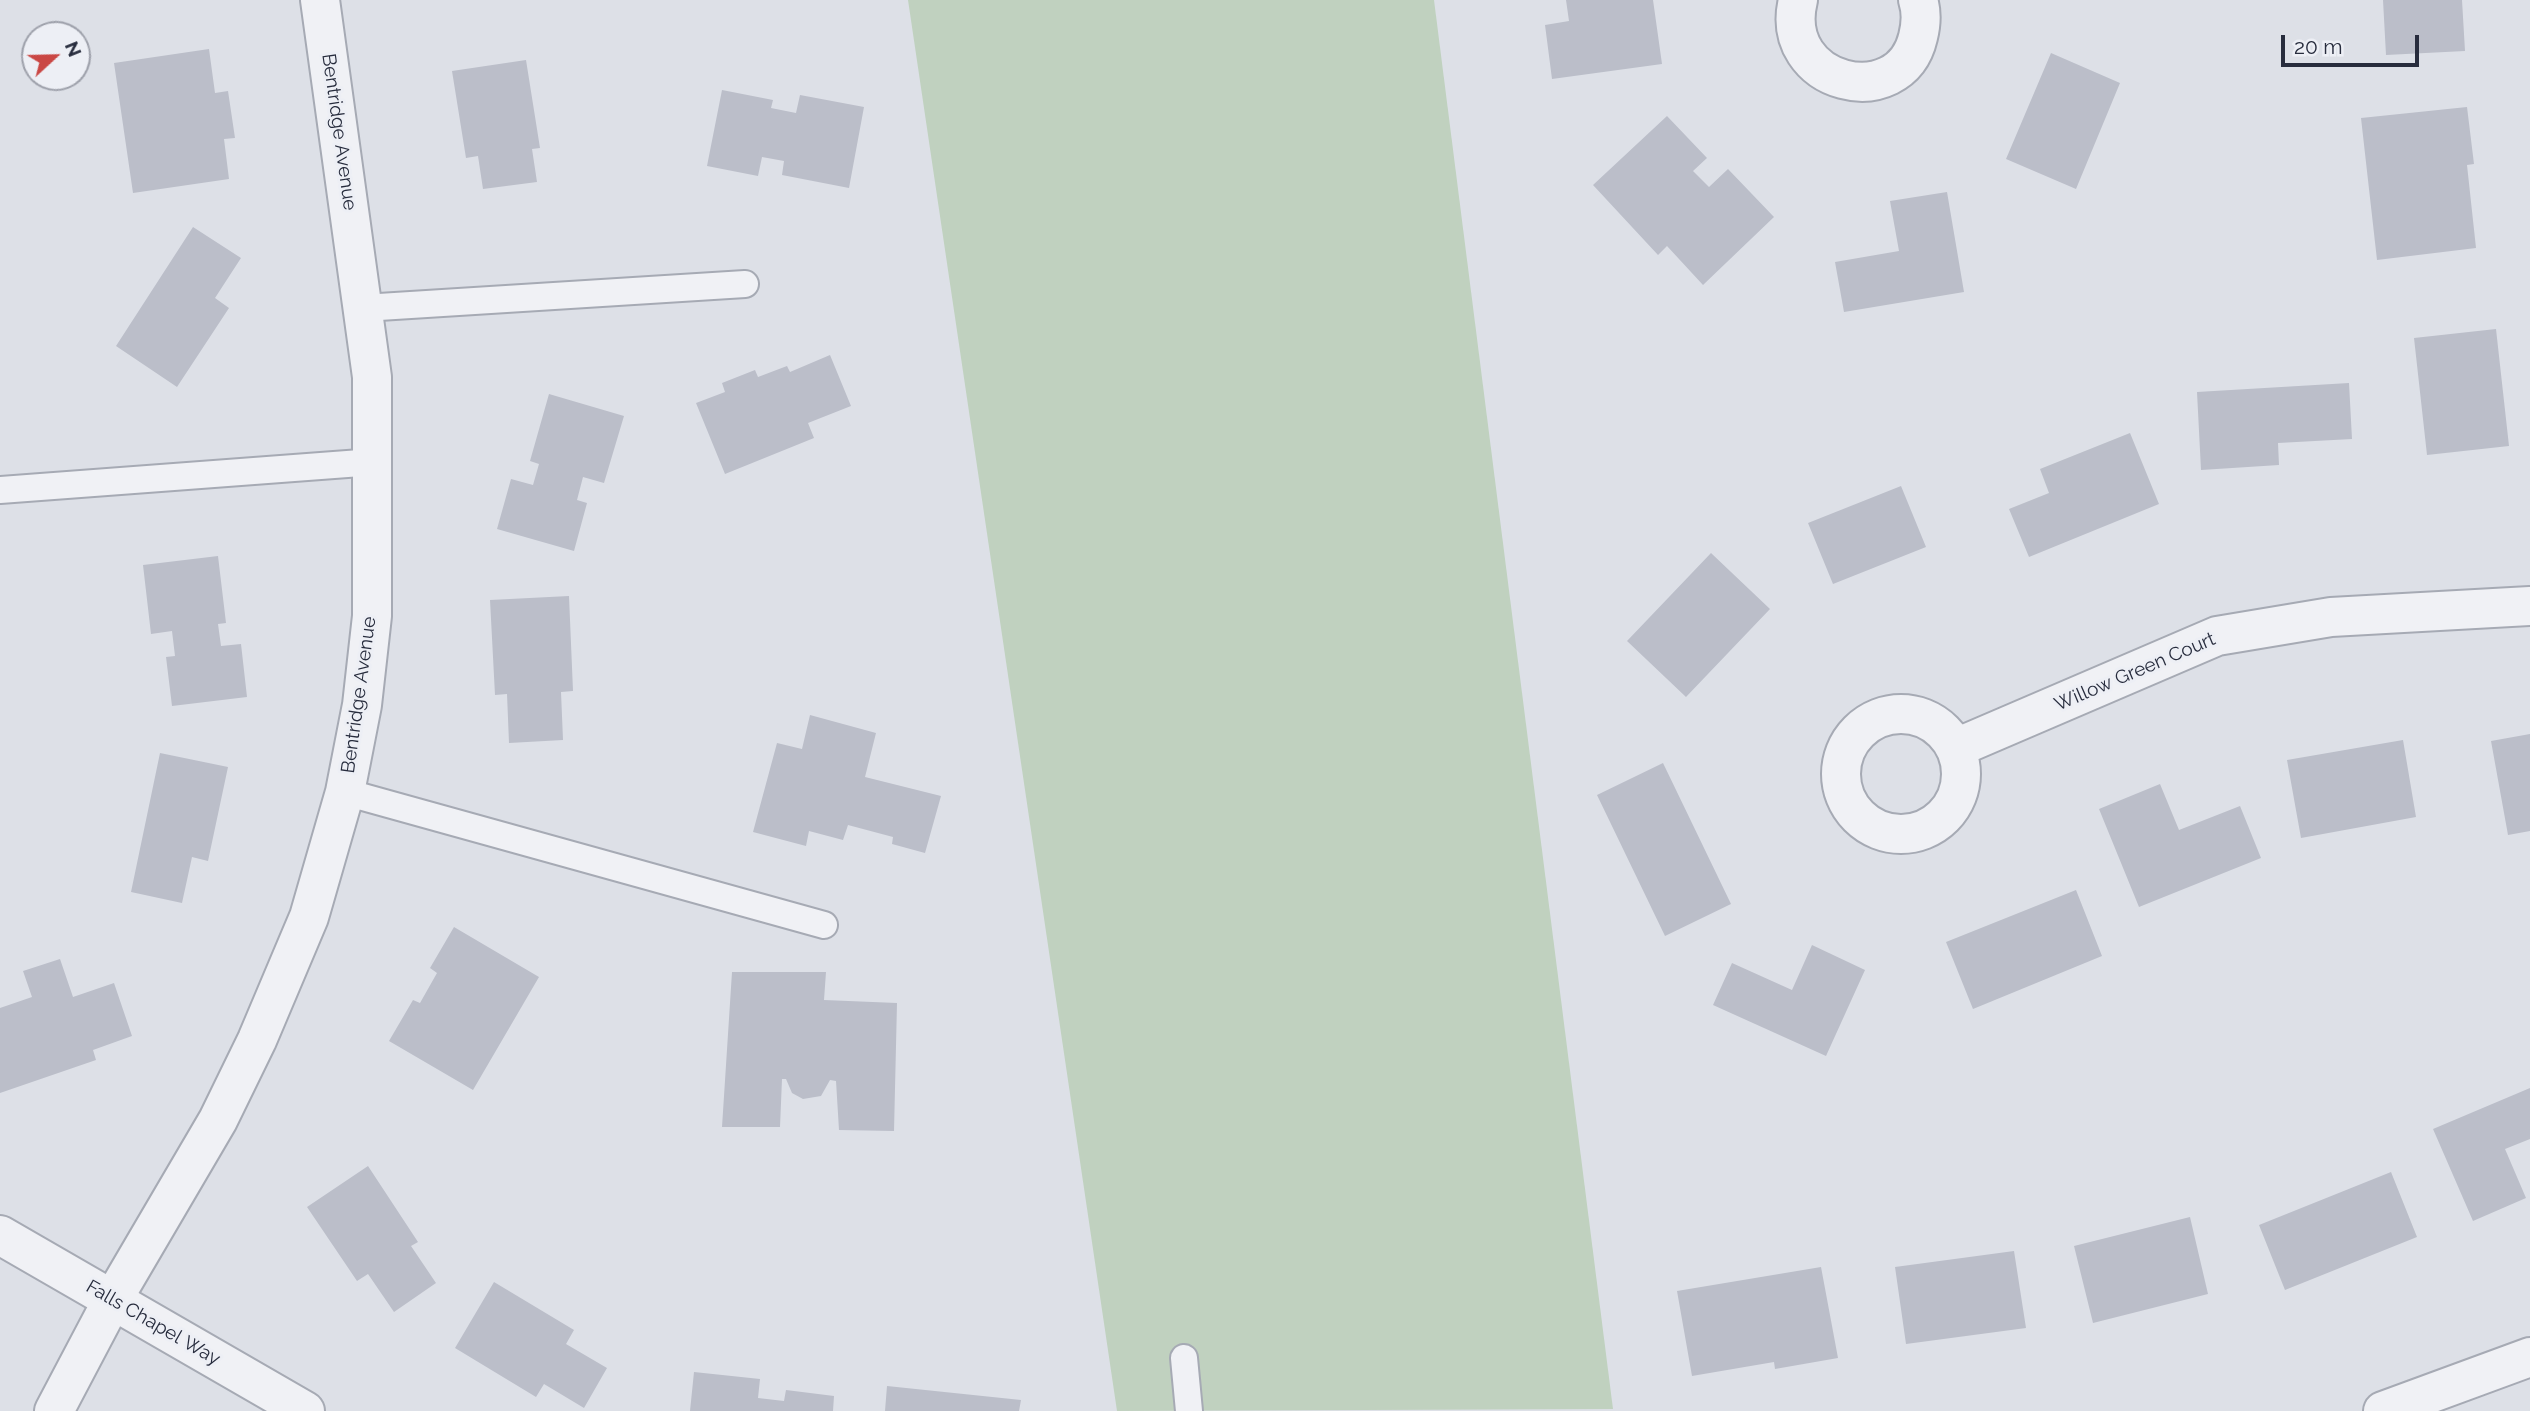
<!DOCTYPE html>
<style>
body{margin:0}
#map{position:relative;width:2530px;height:1411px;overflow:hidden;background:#dde0e7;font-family:Raleway,sans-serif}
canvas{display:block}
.north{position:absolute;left:21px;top:21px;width:70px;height:70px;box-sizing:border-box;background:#edeff5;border:2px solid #9ea1ab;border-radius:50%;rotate:68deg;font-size:19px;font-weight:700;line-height:28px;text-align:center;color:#272c3d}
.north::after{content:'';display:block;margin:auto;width:24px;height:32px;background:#ca4744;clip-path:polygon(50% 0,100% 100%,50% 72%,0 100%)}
.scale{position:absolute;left:2281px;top:35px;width:138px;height:32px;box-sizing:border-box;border:4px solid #272c3d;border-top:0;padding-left:9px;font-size:21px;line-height:24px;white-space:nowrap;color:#272c3d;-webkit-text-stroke:5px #edeff5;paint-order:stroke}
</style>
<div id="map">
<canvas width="2530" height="1411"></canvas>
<div class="north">N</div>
<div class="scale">20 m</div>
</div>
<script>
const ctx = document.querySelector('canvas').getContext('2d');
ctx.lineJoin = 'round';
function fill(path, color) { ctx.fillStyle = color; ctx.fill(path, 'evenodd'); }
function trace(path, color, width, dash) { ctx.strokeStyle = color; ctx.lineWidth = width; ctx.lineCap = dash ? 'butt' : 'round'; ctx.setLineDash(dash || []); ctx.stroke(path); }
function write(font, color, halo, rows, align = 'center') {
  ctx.font = font + ' Raleway,sans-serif'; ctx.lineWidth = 6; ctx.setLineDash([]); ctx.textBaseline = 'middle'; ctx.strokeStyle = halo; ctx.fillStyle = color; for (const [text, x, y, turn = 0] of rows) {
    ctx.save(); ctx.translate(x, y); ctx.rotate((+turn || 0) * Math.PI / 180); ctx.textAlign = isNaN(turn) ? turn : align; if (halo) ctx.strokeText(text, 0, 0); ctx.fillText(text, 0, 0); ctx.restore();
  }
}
fill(new Path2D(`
 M908,0h526l179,1409 -496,2z`), '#c0d1bf');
fill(new Path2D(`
 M1566,0h87l9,64 -110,15 -7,-54 24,-4z
 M2383,0h79l3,51 -79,4z
 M209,49l6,44 13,-2 7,47 -11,1 5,40 -96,14 -19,-130z
 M2051,53l69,30 -44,106 -70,-30z
 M526,60l14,88 -8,1 5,33 -54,7 -5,-33 -12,2 -14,-87z
 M722,90l51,10 -2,8 25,5 4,-18 64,12 -15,81 -67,-13 2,-14 -22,-4 -4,19 -51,-10z
 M2467,107l7,57 -7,1 9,83 -99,12 -16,-142z
 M1667,116l40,42 -14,13 16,16 19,-18 46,48 -71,68 -36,-39 -9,9 -65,-70z
 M1947,192l17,100 -120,20 -9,-50 64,-11 -9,-50z
 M193,227l48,31 -26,40 14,10 -52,79 -61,-41z
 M2496,329l13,117 -82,9 -13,-117z
 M830,355l21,51 -43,17 6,15 -89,36 -29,-71 29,-11 -3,-9 33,-13 3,7 29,-11 3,6z
 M2349,383l3,56 -74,4 1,22 -78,5 -4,-78z
 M549,394l75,22 -20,67 -21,-6 -6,23 10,3 -13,48 -77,-22 14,-50 22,6 6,-21 -9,-3z
 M2130,433l29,71 -130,53 -20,-48 40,-16 -9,-24z
 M1901,486l25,61 -93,37 -25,-61z
 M1711,553l59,56 -84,88 -59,-56z
 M218,556l8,67 -8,1 3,22 20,-2 6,53 -75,9 -6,-49 9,-1 -3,-25 -21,3 -8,-69z
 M569,596l4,95 -12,1 2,48 -54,3 -2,-49 -12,1 -5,-95z
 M810,715l66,18 -11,44 76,19 -16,57 -33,-9 1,-7 -45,-12 -5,15 -34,-9 -3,15 -53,-14 24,-89 25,6z
 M2530,734v97l-22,4 -17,-94z
 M2403,740l13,77 -115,21 -14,-78z
 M160,753l68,14 -20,94 -16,-4 -10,46 -51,-11z
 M1663,763l68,141 -66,32 -68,-141z
 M2160,784l19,46 61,-24 21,52 -122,49 -40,-98z
 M2076,890l26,66 -129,53 -27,-67z
 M454,927l85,50 -66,113 -84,-49 24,-41 7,3 17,-30 -7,-5z
 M1812,945l53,25 -39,86 -113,-51 19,-42 60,27z
 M60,959l13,38 41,-14 18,53 -39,14 3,10 -96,33v-85l32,-11 -9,-26z
 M732,972h94l-2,28 73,3 -3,128 -55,-1 -3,-49 -6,-1 -9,16 -18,3 -11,-6 -6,-14h-4l-2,48h-58z
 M2530,1088v51l-25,10 21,49 -53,23 -40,-92z
 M368,1166l50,76 -7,4 25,37 -42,29 -26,-38 -11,7 -50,-74z
 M2391,1172l26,65 -132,53 -26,-65z
 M2190,1217l18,77 -115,29 -19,-77z
 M2014,1251l12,77 -120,16 -11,-77z
 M1821,1267l17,91 -63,11 -1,-7 -82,14 -15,-85z
 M494,1282l80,48 -8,14 41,24 -23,40 -40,-24 -8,13 -81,-49z
 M694,1372l66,7 -2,19 26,3 2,-11 48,6 -1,15h-143z
 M887,1386l134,14 -2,11h-134z`), '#bbbec9');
const service = new Path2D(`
 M363,308l382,-24
 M0,490l374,-28
 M345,792l479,133
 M1184,1358l5,53`);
const minor = new Path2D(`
 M1798,0c-21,85 102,114 120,37 3,-12 4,-25 0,-37
 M1841 774a60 60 0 1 1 120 0a60 60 0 1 1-120 0Z
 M1956,748l261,-112 114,-19 199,-11
 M54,1411l59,-112 105,-179 39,-80 52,-123 36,-125 17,-87 10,-89v-239l-52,-377`);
const tertiary = new Path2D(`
 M0,1235l305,176
 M2383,1411l147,-54`);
trace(service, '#a6aab4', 30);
trace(minor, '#a6aab4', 42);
trace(tertiary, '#a6aab4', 42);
trace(service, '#f0f1f5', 26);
trace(minor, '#f0f1f5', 38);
trace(tertiary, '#f0f1f5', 38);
write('19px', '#272c3d', '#edeff5', [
 ["Bentridge Avenue",339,132,82],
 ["Willow Green Court",2135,672,-23],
 ["Bentridge Avenue",359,695,-82],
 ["Falls Chapel Way",153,1323,30]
]);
</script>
